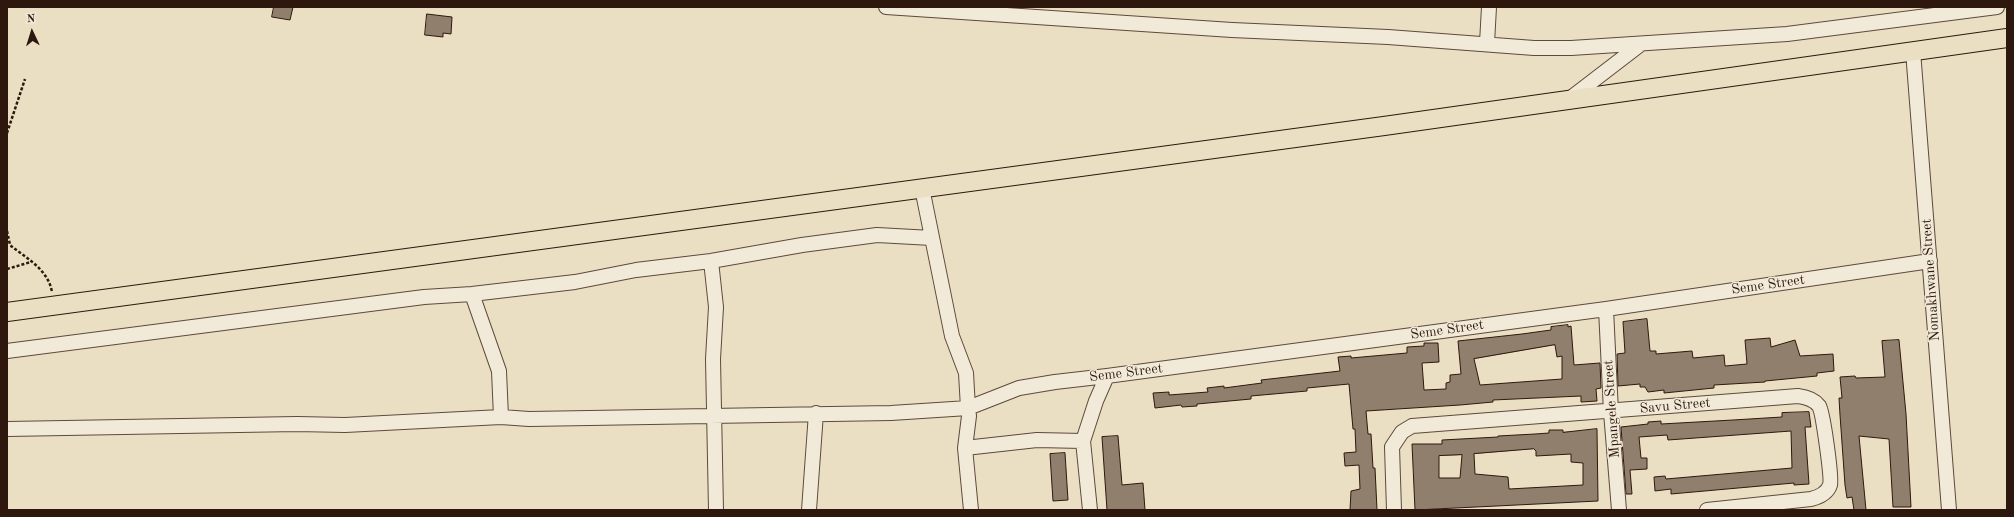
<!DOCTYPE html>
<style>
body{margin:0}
#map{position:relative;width:2014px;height:517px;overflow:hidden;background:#ebdfc3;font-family:"Old Standard TT",serif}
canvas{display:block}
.frame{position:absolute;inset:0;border:8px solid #2e180e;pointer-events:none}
.north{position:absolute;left:12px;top:12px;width:40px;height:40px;-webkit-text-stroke:3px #f2ead8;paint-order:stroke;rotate:356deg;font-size:11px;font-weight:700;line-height:16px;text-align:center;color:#2e180e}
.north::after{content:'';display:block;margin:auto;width:14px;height:18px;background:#2e180e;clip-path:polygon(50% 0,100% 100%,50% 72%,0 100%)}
</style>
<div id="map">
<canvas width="2014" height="517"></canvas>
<div class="frame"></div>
<div class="north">N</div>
</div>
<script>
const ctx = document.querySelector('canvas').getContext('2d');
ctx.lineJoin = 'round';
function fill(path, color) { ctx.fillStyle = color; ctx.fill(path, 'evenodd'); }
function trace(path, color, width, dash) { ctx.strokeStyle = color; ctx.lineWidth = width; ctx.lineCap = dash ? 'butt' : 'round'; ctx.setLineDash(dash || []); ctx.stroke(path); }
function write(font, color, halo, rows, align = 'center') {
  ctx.font = font + ' "Old Standard TT",serif'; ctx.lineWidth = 3; ctx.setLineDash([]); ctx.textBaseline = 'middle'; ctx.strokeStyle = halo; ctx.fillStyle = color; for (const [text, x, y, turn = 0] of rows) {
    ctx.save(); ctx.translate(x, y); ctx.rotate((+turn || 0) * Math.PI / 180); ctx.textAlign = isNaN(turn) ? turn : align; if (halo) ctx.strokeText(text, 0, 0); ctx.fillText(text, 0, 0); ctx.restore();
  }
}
const building = new Path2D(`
 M274,7h19l-3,13 -18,-3z
 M427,14l25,3 -1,17 -8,-1v4l-18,-2z
 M1647,319l3,32h6v3l36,-3 1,7 31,-3 1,11 22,-2 -2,-24 25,-2 1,9 24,-7 5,16 33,-2 1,17 -17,2v3l-52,5v1l-51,3v3l-50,5v-3l-16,2 -3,-5h-5v-3l-22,2 -1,-32 8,-1 -2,-31z
 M1568,325v2l3,-1 3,39 26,-2 1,25 -5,1 1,12 -16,1v-6l-88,4v2l-33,3 -94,6 2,23h3l2,34h2l2,42h-27l1,-19 9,-2 -1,-24 -14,1 -1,-13 12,-1 -1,-23h-2l-4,-45 -42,4v3l-56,5v3l-54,5v2l-15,1 -1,-2 -26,3 -2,-15 16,-1v3l39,-3 -1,-4 17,-2v2l38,-5 -1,-3 79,-9 -2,-14 13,-1v2l56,-5v-6l17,-1v-3h14l1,19 -17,1 2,27 22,-1v-6l4,-1v-7l11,-1 -3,-33 64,-7 29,-4v-3zM1555,345l2,12 5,-1v23l-82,6 -6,-26z
 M1899,340l7,74 5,93h-18l-4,-68 -30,-3 7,74h-12l-2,-13 -5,1 -2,-13 -5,-70 -1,-17h3l-2,-21 15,-1 1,2 29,-1 -3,-36z
 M1809,412l2,15h-6l4,57 -15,1v-2l-123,11v-5l-16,2 -1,-14 11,-1 1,3 126,-11 -1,-37 -123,9 -1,-5 -28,2 2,21h6v11l-17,1 2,24h-6l-5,-67 27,-3v-2l13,-1v3l72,-4 49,-3v-4z
 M1597,429l1,72 -183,9 -3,-66h30v-4l56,-3v-1l37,-2 14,-1v-3h14v2zM1534,449l2,2v5l35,-2v8l12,1v22l-74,4 -1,-12 -33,-3 -1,-20zM1462,455l-2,23h-21v-22z
 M1118,436l4,49 21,-2 2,27h-38l-5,-73z
 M1065,453l3,47 -15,1 -3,-47z`);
fill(building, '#907f6c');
trace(building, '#2e180e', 1);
const minor = new Path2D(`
 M886,7l346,23 156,7 146,11h37l216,-14 210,-27
 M1487,43l2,-36
 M1913,51l36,459
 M1568,100l73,-56
 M711,261l5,46 -3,52 3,151
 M472,294l27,77 2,46
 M1606,309l5,103 8,98
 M7,351l417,-54 48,-3 103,-12 61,-12 75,-9 91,-16 75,-10 55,3
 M7,429l290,-5 48,1 156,-8 28,2 362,-6 77,-5 -2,-35 -14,-37 -30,-148
 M1083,441l13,-40 11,-25
 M965,448l72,-8 46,1 7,69
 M809,510l7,-97
 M971,510l-6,-62 4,-32 -1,-8 51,-20 36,-6 52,-6 499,-67 324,-48
 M1394,510l-2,-63 10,-15 10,-6 386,-30c8,1 16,3 21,10 4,6 13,72 11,79 -3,9 -11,12 -19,14l-104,11`);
const major = new Path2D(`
 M7,312l1377,-186 623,-88`);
trace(minor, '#5d4a3b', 16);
trace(major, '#2e180e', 20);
trace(new Path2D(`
 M7,133l18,-54
 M7,231l3,14c16,13 38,24 42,47
 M7,269l24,-7`), '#2e180e', 2.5, [3, 2]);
trace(minor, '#f2ead8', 14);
trace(major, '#ebdfc3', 18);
write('14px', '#2e180e', '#f2ead8', [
 ["Nomakhwane Street",1931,280,-94],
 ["Seme Street",1768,285,-8],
 ["Seme Street",1447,330,-8],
 ["Seme Street",1126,373,-7],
 ["Savu Street",1675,406,-5],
 ["Mpangele Street",1612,409,-94]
]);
</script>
